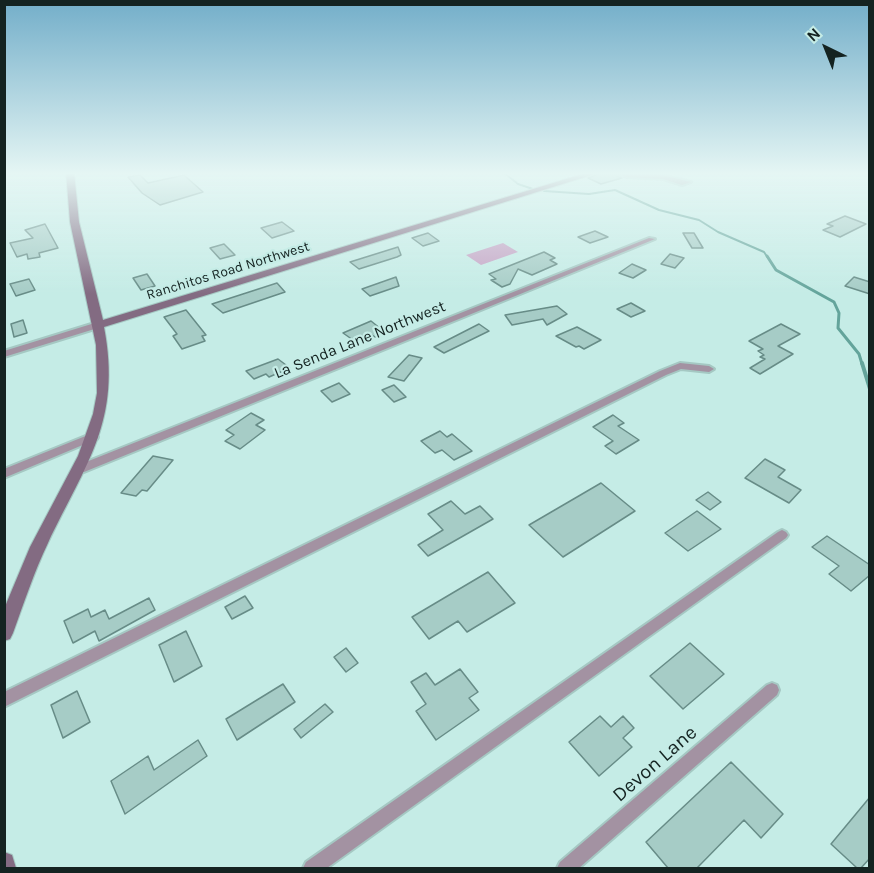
<!DOCTYPE html>
<style>
body{margin:0}
#map{position:relative;width:874px;height:873px;overflow:hidden;background:#c5ece6;font-family:Karla,sans-serif}
canvas{display:block}
.frame{position:absolute;inset:0;border:6px solid #142321;pointer-events:none}
.north{position:absolute;left:796px;top:18px;width:60px;height:60px;-webkit-text-stroke:4px #c5ece6;paint-order:stroke;rotate:317deg;font-size:16px;font-weight:700;line-height:24px;text-align:center;color:#142321}
.north::after{content:'';display:block;margin:auto;width:21px;height:27px;background:#142321;clip-path:polygon(50% 0,100% 100%,50% 72%,0 100%)}
</style>
<div id="map">
<canvas width="874" height="873"></canvas>
<div class="frame"></div>
<div class="north">N</div>
</div>
<script>
const ctx = document.querySelector('canvas').getContext('2d');
ctx.lineJoin = 'round';
function fill(path, color) { ctx.fillStyle = color; ctx.fill(path, 'evenodd'); }
function trace(path, color, width, dash) { ctx.strokeStyle = color; ctx.lineWidth = width; ctx.lineCap = dash ? 'butt' : 'round'; ctx.setLineDash(dash || []); ctx.stroke(path); }
function write(font, color, halo, rows, align = 'center') {
  ctx.font = font + ' Karla,sans-serif'; ctx.lineWidth = 4.5; ctx.setLineDash([]); ctx.textBaseline = 'middle'; ctx.strokeStyle = halo; ctx.fillStyle = color; for (const [text, x, y, turn = 0] of rows) {
    ctx.save(); ctx.translate(x, y); ctx.rotate((+turn || 0) * Math.PI / 180); ctx.textAlign = isNaN(turn) ? turn : align; if (halo) ctx.strokeText(text, 0, 0); ctx.fillText(text, 0, 0); ctx.restore();
  }
}
fill(new Path2D(`
 M503,243l15,9 -37,13 -15,-10z`), '#c6a3c5');
trace(new Path2D(`
 M503,172l15,12 15,5
 M544,191l45,3 26,-4 44,20 40,10 19,12 46,20 4,6`), '#64a49b', 2);
trace(new Path2D(`
 M767,256l9,14 58,32 5,11 -1,15 21,26 3,10`), '#64a49b', 3);
trace(new Path2D(`
 M862,363l8,26`), '#64a49b', 4);
const building = new Path2D(`
 M603,172h6l13,6 -21,6 -13,-6z
 M140,175l8,8 36,-8 19,17 -43,13 -18,-12 -14,-16z
 M845,216l21,8 -26,13 -17,-7 10,-4 -6,-2z
 M282,222l12,9 -22,7 -11,-10z
 M45,224l13,24 -19,5 1,4 -12,2 -1,-5 -10,3 -7,-14 23,-5 -8,-8z
 M595,231l13,6 -18,6 -12,-6z
 M428,233l11,8 -16,5 -11,-8z
 M683,233h11l9,15h-11z
 M224,244l11,11 -15,4 -10,-11z
 M398,247l3,8 -4,2 -38,12 -9,-7z
 M544,252l11,6 -5,2 7,4 -25,11 -14,-6 -8,15 -8,3 -11,-7 5,-1 -7,-5z
 M670,254l14,4 -9,10 -14,-4z
 M632,264l14,6 -13,8 -14,-5z
 M147,274l8,12 -14,4 -8,-12z
 M396,277l3,9 -29,10 -8,-7z
 M854,277l16,5v12l-25,-8z
 M29,279l6,11 -19,6 -6,-12z
 M277,283l8,9 -62,21 -11,-9z
 M631,303l14,8 -14,6 -14,-8z
 M557,306l10,8 -20,11 -4,-6 -31,6 -7,-10z
 M186,310l20,25 -4,1 3,5 -23,8 -9,-13 4,-2 -13,-17z
 M23,320l4,13 -13,4 -3,-13z
 M371,321l15,12 -11,4 -6,-4 -16,7 -10,-7z
 M479,324l10,7 -45,22 -10,-6z
 M781,324l19,10 -22,12 15,8 -33,20 -10,-6 15,-9 -5,-2 4,-2 -6,-4 5,-2 -14,-8z
 M577,327l24,13 -17,9 -5,-3 -3,1 -20,-11z
 M409,355l13,3 -18,23 -16,-4z
 M278,359l12,9 -21,9 -3,-3 -12,5 -8,-8z
 M339,383l11,11 -18,8 -11,-11z
 M394,385l12,12 -12,5 -12,-12z
 M251,413l13,7 -8,5 9,5 -25,19 -15,-8 9,-6 -8,-5z
 M613,415l11,8 -6,3 21,14 -23,14 -11,-8 8,-5 -20,-14z
 M440,431l7,6 5,-3 20,17 -18,9 -12,-10 -7,3 -14,-12z
 M153,456l20,4 -26,31 -5,-1 -6,6 -15,-3z
 M765,459l20,11 -7,7 23,13 -12,13 -44,-25z
 M601,483l34,28 -72,46 -34,-32z
 M708,492l13,10 -11,8 -14,-10z
 M451,501l14,13 15,-8 13,13 -65,37 -10,-11 25,-15 -15,-16z
 M697,511l24,18 -33,22 -23,-18z
 M827,536l43,29v10l-19,16 -22,-17 10,-8 -27,-19z
 M488,572l27,31 -48,29 -9,-11 -29,18 -17,-22z
 M245,596l8,12 -21,11 -7,-12z
 M149,598l6,12 -56,31 -4,-10 -22,12 -9,-22 24,-12 3,8 14,-7 4,9z
 M186,631l16,35 -28,16 -15,-37z
 M690,643l34,31 -41,35 -33,-33z
 M346,648l12,15 -12,9 -12,-15z
 M460,669l18,23 -9,6 10,12 -43,30 -20,-29 10,-7 -15,-22 15,-9 9,12z
 M283,684l12,18 -58,38 -11,-21z
 M77,691l13,31 -27,16 -12,-33z
 M325,704l8,8 -32,26 -7,-9z
 M600,716l11,11 12,-11 11,12 -11,10 9,9 -33,29 -30,-34z
 M198,740l9,16 -82,58 -14,-33 37,-25 6,14z
 M731,762l52,52 -22,24 -17,-18 -47,48h-29l-22,-26z
 M870,797v61l-9,10h-4l-26,-24z`);
fill(building, '#a6ccc6');
trace(building, '#678c87', 1.5);
const street = new Path2D(`
 M611,172l47,2 33,8 -9,3 -19,-6 -36,-2z
 M649,238l6,1 -571,233h-8l-2,-3 2,-3z
 M98,322l4,3 -1,2 -97,30v-6z
 M680,363l29,3 5,3 -5,3 -28,-3 -15,6 -662,332v-15l656,-321z
 M93,433l5,4 -1,2 -93,39v-9z
 M782,530l4,2 2,3 -2,3 -459,330h-24l3,-6 472,-330z
 M772,683l5,2 2,5 -2,5 -198,173h-22l3,-6 207,-177z`);
const secondary = new Path2D(`
 M66,172h8l5,50 24,98 486,-148h12l-497,155c18,94 -18,136 -56,216 -14,29 -24,60 -35,90l-3,6 -6,2v-32l26,-62 48,-91 15,-42 4,-21 -1,-48 -26,-123z
 M4,852l8,3 4,13h-12z`);
trace(street, '#a5c8c3', 4);
trace(secondary, '#a5c8c3', 2);
fill(street, '#a392a2');
fill(secondary, '#836b82');
const sky = ctx.createLinearGradient(0, 0, 0, 294);
sky.addColorStop(0, '#73aec9');
sky.addColorStop(0.59, '#e5f6f4');
sky.addColorStop(1, '#e5f6f400');
ctx.fillStyle = sky;
ctx.fillRect(0, 0, 874, 294);
write('14px', '#142321', '#c5ece6', [
 ["Ranchitos Road Northwest",228,271,-17]
]);
write('16px', '#142321', '#c5ece6', [
 ["La Senda Lane Northwest",360,340,-22]
]);
write('20px', '#142321', '#c5ece6', [
 ["Devon Lane",655,764,-41]
]);
</script>
